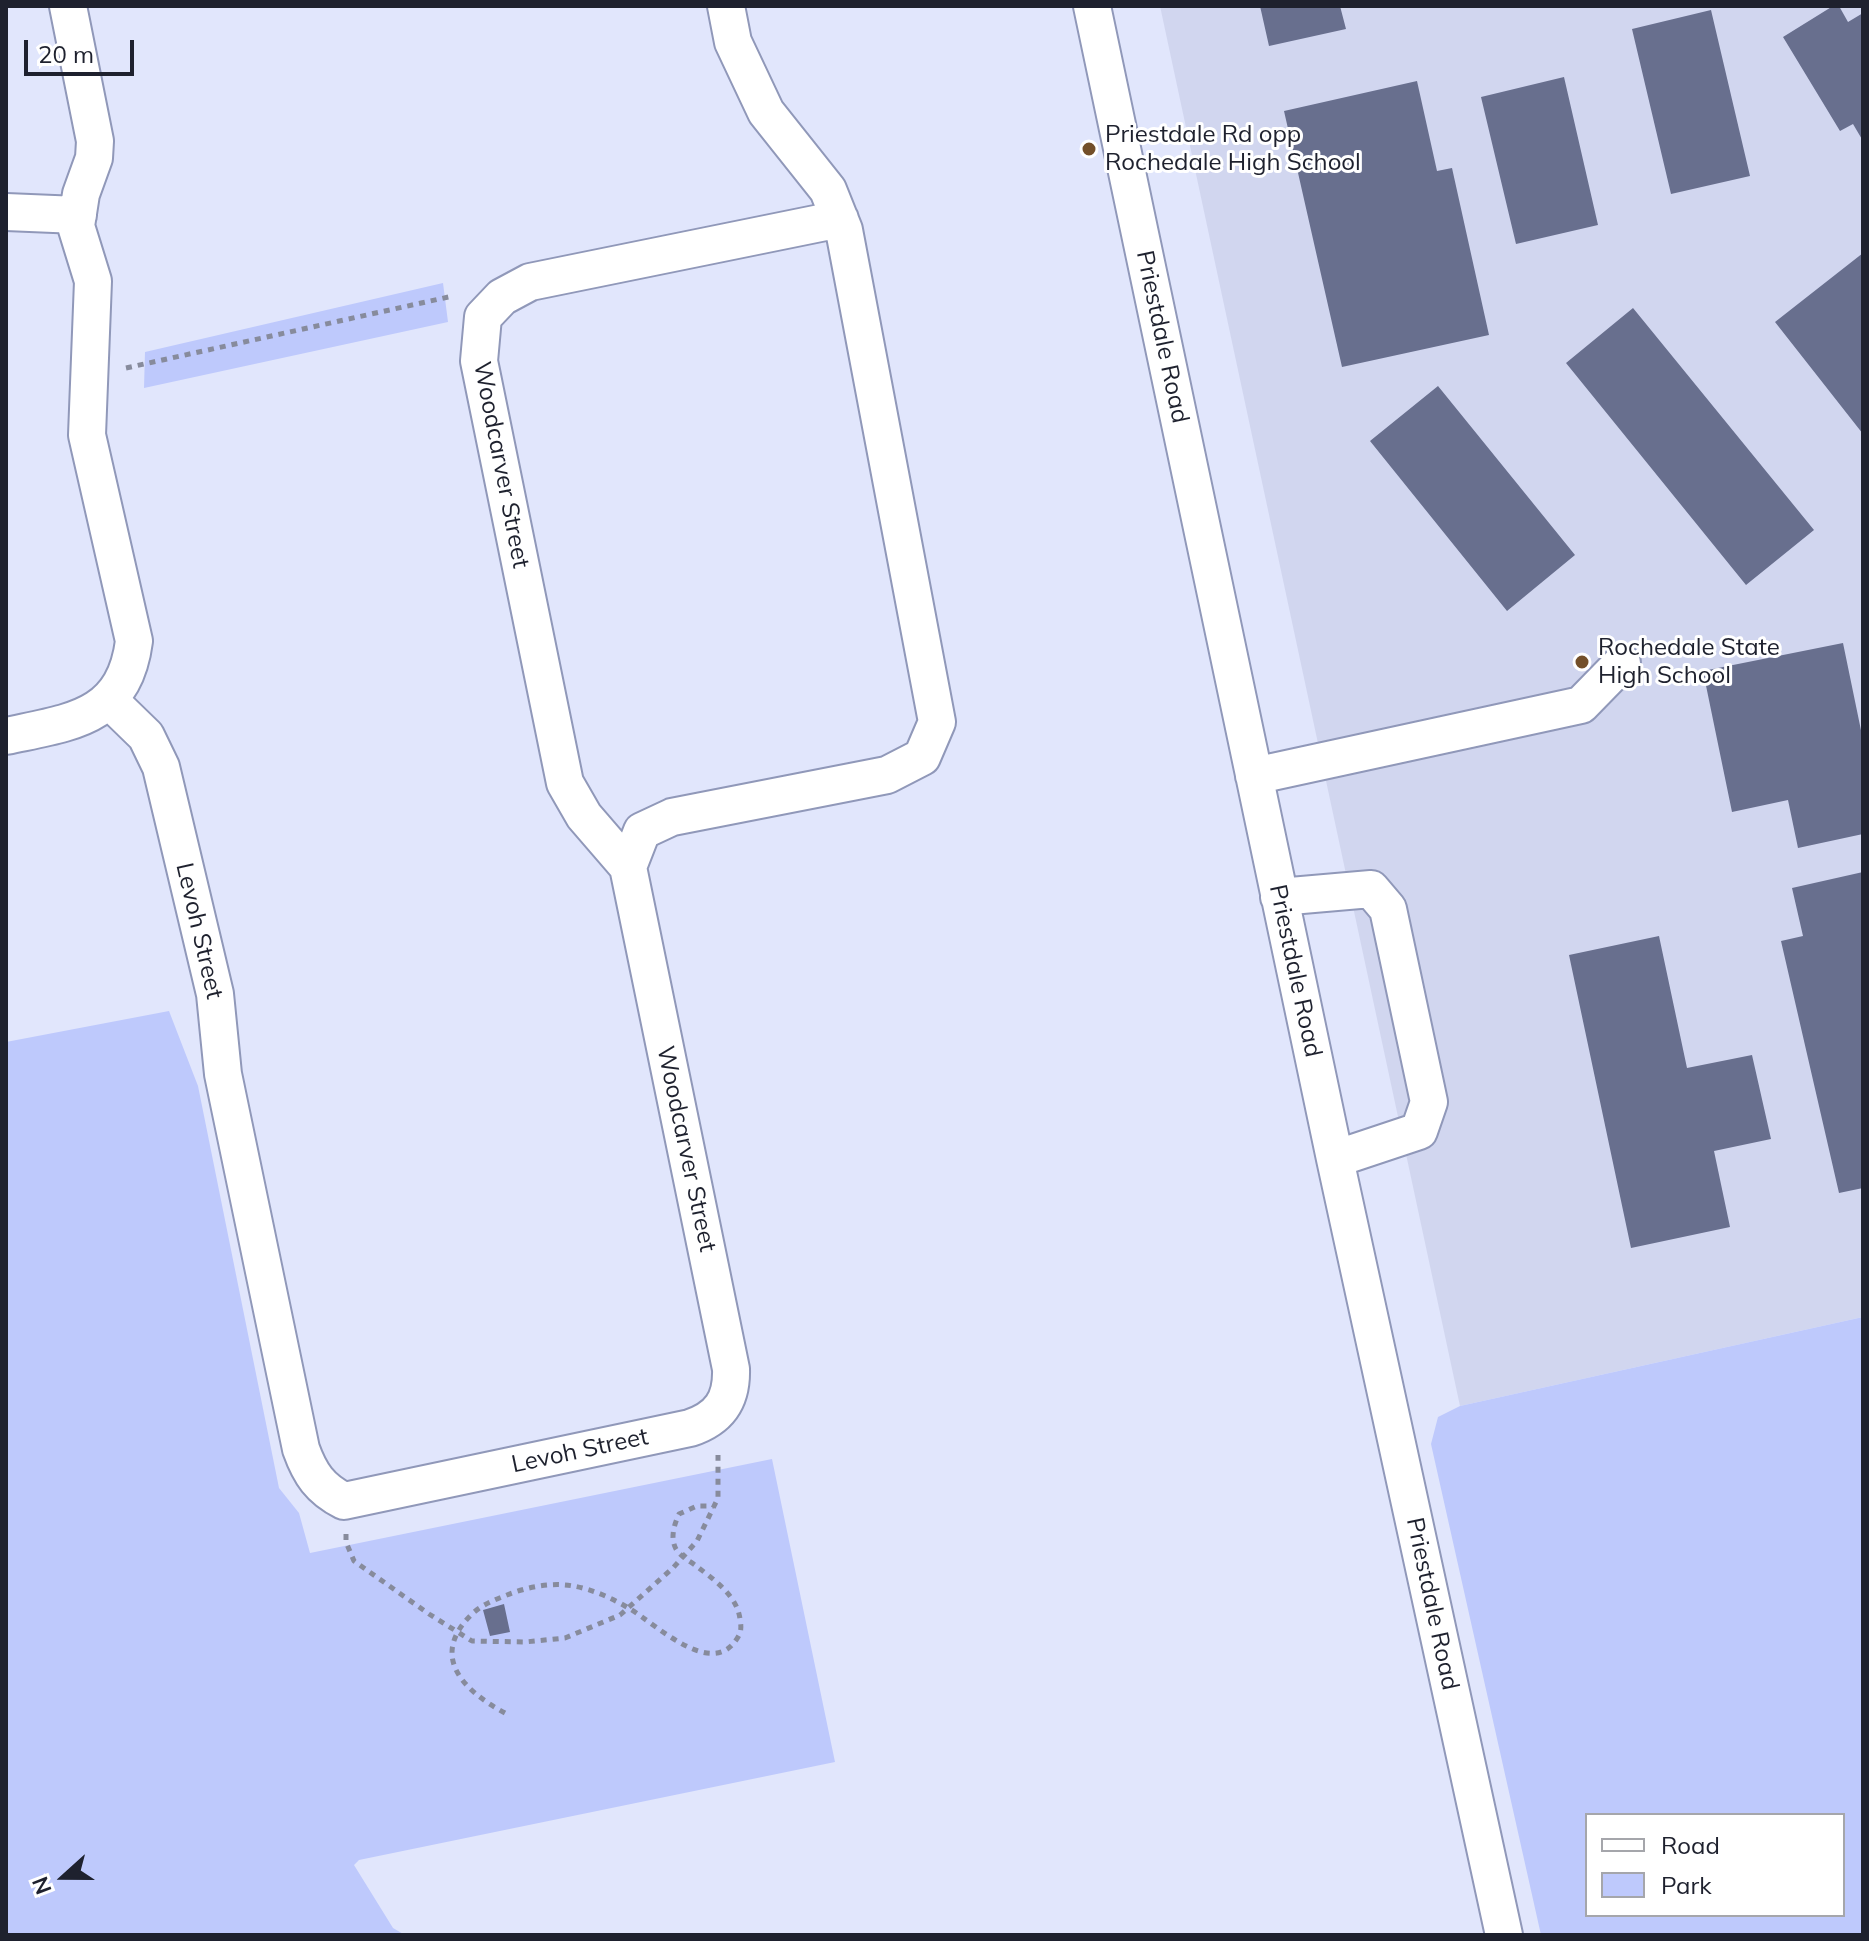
<!DOCTYPE html>
<style>
body{margin:0}
#map{position:relative;width:1869px;height:1941px;overflow:hidden;background:#e1e6fc;font-family:Mulish,sans-serif}
canvas{display:block}
.frame{position:absolute;inset:0;border:8px solid #1e212e;pointer-events:none}
.legend{position:absolute;left:1585px;top:1813px;width:260px;height:104px;box-sizing:border-box;background:#fff;border:2px solid #a5a6ab;margin:0;padding:10px 14px;list-style:none;font-size:24px;color:#1e212e}
.legend li{display:flex;align-items:center;gap:16px;height:40px}
.legend b{width:40px;border:2px solid #a5a6ab}
.north{position:absolute;left:24px;top:1837px;width:80px;height:80px;-webkit-text-stroke:6px #fff;paint-order:stroke;rotate:249deg;font-size:22px;font-weight:700;line-height:32px;text-align:center;color:#1e212e}
.north::after{content:'';display:block;margin:auto;width:28px;height:36px;background:#1e212e;clip-path:polygon(50% 0,100% 100%,50% 72%,0 100%)}
.scale{position:absolute;left:24px;top:40px;width:110px;height:36px;box-sizing:border-box;border:4px solid #1e212e;border-top:0;padding-left:10px;font-size:24px;line-height:28px;white-space:nowrap;color:#1e212e;-webkit-text-stroke:6px #fff;paint-order:stroke}
</style>
<div id="map">
<canvas width="1869" height="1941"></canvas>
<div class="frame"></div>
<ul class="legend">
<li><b style="height:10px;background:#fff"></b>Road</li>
<li><b style="height:22px;background:#bec9fc"></b>Park</li>
</ul>
<div class="north">N</div>
<div class="scale">20 m</div>
</div>
<script>
const ctx = document.querySelector('canvas').getContext('2d');
ctx.lineJoin = 'round';
function fill(path, color) { ctx.fillStyle = color; ctx.fill(path, 'evenodd'); }
function trace(path, color, width, dash) { ctx.strokeStyle = color; ctx.lineWidth = width; ctx.lineCap = dash ? 'butt' : 'round'; ctx.setLineDash(dash || []); ctx.stroke(path); }
function write(font, color, halo, rows, align = 'center') {
  ctx.font = font + ' Mulish,sans-serif'; ctx.lineWidth = 6; ctx.setLineDash([]); ctx.textBaseline = 'middle'; ctx.strokeStyle = halo; ctx.fillStyle = color; for (const [text, x, y, turn = 0] of rows) {
    ctx.save(); ctx.translate(x, y); ctx.rotate((+turn || 0) * Math.PI / 180); ctx.textAlign = isNaN(turn) ? turn : align; if (halo) ctx.strokeText(text, 0, 0); ctx.fillText(text, 0, 0); ctx.restore();
  }
}
fill(new Path2D(`
 M1160,6h703v1311l-403,89z`), '#d1d6ef');
fill(new Path2D(`
 M443,283l5,39 -304,66 1,-36z
 M169,1011l29,75 81,402 20,25 11,40 462,-94 63,303 -476,98 -5,5 39,63 12,7h-399v-893z
 M1863,1317v618h-322l-110,-491 7,-27 22,-11zM1587,1815h256v100h-256z`), '#bec9fc');
fill(new Path2D(`
 M1260,6h80l6,23 -77,17z
 M1833,6h6l9,16 15,-9v128l-10,-17 -13,7 -57,-94z
 M1711,10l39,166 -79,18 -39,-165z
 M1564,77l34,148 -82,19 -35,-147z
 M1417,81l20,90 15,-3 37,167 -147,32 -58,-256z
 M1863,253v181l-88,-112z
 M1633,308l181,222 -68,55 -180,-222z
 M1438,386l137,169 -68,56 -137,-170z
 M1843,643l20,97v94l-65,14 -10,-48 -56,12 -29,-141z
 M1863,872v316l-24,5 -58,-252 22,-5 -11,-48z
 M1659,936l28,132 65,-13 19,84 -57,12 16,76 -99,21 -62,-293z
 M504,1604l6,28 -20,4 -7,-26z`), '#686f8e');
const minor = new Path2D(`
 M1092,6l243,1153 169,776
 M6,212l72,3
 M109,700l37,36 15,31 54,227 8,80 78,375c9,25 19,40 43,52l346,-73c30,-10 42,-28 41,-59l-103,-502 -44,-51 -19,-33 -86,-422 4,-44 19,-20 28,-15 310,-63
 M6,736c65,-14 118,-17 128,-95l-47,-206 6,-154 -17,-55 5,-32 13,-36 1,-17 -27,-135
 M1254,776l327,-71 41,-42
 M628,867l14,-36 30,-14 215,-42 35,-18 15,-35 -93,-492 -16,-40 -62,-78 -33,-70 -7,-36
 M1279,897l92,-8 17,20 41,193 -10,29 -84,28`);
trace(minor, '#9098b9', 40);
trace(new Path2D(`
 M126,368l327,-72
 M346,1534v8l8,19 75,53 43,27 53,1 40,-4 55,-23 53,-47 24,-27 21,-43v-43
 M505,1713c-41,-22 -76,-56 -34,-98 10,-10 23,-15 36,-20 20,-8 45,-13 66,-9 19,3 41,13 57,23 26,15 83,72 108,28 4,-6 3,-12 2,-18 -3,-24 -27,-40 -45,-54 -7,-5 -15,-9 -19,-16 -6,-11 -2,-24 3,-35l18,-8h17`), '#878b9c', 5, [6, 6]);
trace(minor, '#fff', 36);
for (const [x, y, r, color] of [
 [1089,149,8,"#734f29"],
 [1582,662,8,"#734f29"]
]) { const dot = new Path2D(); dot.arc(x, y, r, 0, 2 * Math.PI); ctx.fillStyle = color; ctx.fill(dot); trace(dot, '#fff', 3); }
write('24px', '#1e212e', '#fff', [
 ["Priestdale Rd opp",1105,135],
 ["Rochedale High School",1105,163],
 ["Rochedale State",1598,648],
 ["High School",1598,676]
], 'left');
write('24px', '#1e212e', '#fff', [
 ["Priestdale Road",1162,337,78],
 ["Woodcarver Street",501,465,79],
 ["Levoh Street",199,931,77],
 ["Priestdale Road",1295,971,78],
 ["Woodcarver Street",686,1149,78],
 ["Levoh Street",580,1451,-12],
 ["Priestdale Road",1432,1604,78]
]);
</script>
